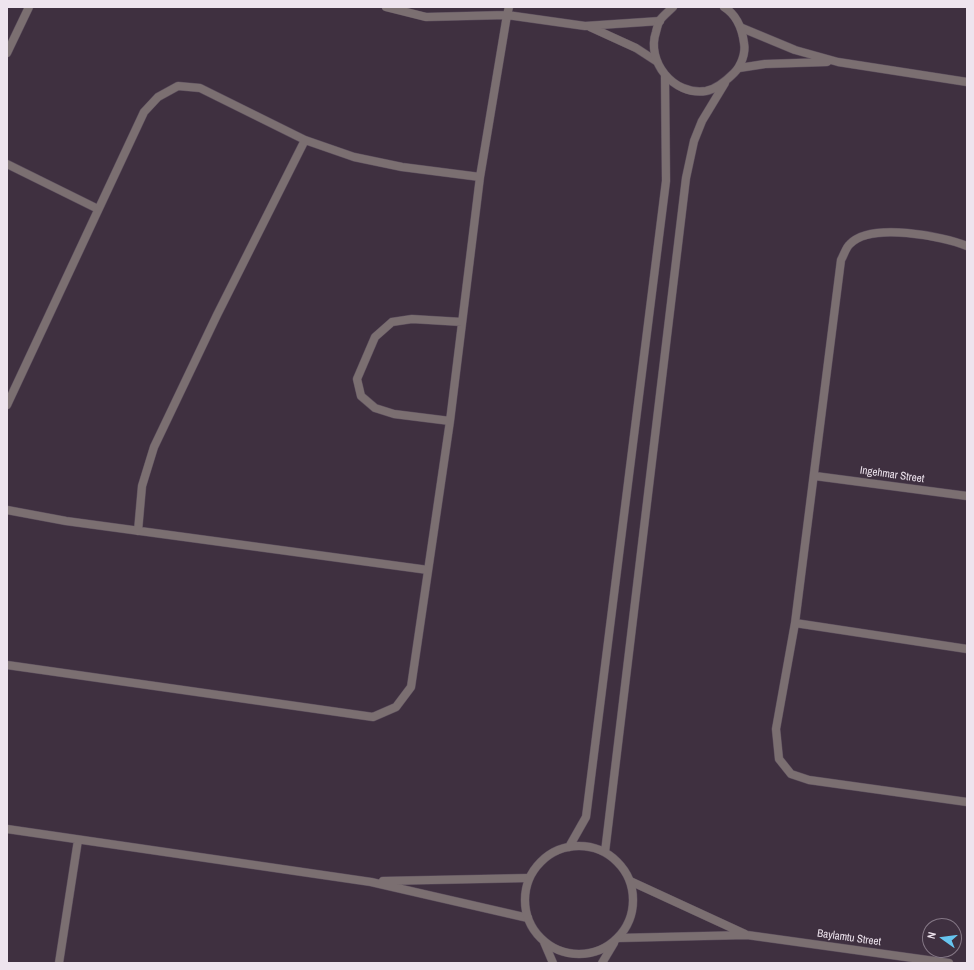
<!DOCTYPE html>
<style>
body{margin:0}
#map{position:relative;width:974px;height:970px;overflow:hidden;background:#3f3040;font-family:"Archivo Narrow",sans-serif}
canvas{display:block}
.frame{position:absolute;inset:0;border:8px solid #eee4ee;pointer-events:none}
.north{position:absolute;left:922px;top:918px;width:40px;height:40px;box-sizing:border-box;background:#3f3040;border:1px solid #857886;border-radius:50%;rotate:284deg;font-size:11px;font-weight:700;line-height:16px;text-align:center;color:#eee4ee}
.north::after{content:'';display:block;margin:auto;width:14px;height:18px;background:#66c4ef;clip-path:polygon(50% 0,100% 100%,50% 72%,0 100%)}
</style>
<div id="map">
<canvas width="974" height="970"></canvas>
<div class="frame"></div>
<div class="north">N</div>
</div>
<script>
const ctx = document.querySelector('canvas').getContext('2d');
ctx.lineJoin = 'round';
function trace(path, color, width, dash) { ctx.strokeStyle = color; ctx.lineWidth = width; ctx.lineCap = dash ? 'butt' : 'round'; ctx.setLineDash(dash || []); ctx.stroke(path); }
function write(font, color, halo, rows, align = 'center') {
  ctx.font = font + ' "Archivo Narrow",sans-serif'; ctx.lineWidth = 3; ctx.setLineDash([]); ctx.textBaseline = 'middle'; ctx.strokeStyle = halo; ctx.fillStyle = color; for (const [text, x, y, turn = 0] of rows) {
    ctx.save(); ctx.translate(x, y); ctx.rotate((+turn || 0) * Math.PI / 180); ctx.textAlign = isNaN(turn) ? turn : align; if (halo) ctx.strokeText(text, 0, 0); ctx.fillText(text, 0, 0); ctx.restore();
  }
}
const minor = new Path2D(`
 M386,7l40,10 81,-2 2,-8
 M590,27l46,21 20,13
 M742,28l53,22 43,12 129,20
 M7,53l22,-46
 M739,68l26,-4 62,-2
 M7,164l91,45
 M967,246c-25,-10 -96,-24 -117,-2 -4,3 -6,11 -9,16l-46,363 -19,106 3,30 12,15 18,6 158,22
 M7,405l137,-293 14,-15 20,-11 22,2 105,52 49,17 48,10 78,10
 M450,421l-56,-7 -19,-6 -14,-12 -4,-17 18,-42 17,-15 20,-3 50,3
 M815,476l152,20
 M7,510l59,11 362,49
 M138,531l4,-45 12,-39 63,-132 88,-175
 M795,623l172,26
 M7,665l366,52 23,-10 15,-20 39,-266 30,-244 27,-162 78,11 75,-5
 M7,829l364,53 157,36
 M383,881l146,-3
 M630,881l115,53
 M618,938l129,-3 202,28
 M59,963l19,-123`);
const tertiary = new Path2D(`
 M673,7c-4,4 -10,9 -13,13 -2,3 -3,8 -4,12 -10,29 17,64 50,59 11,-2 20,-10 28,-18 7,-7 12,-20 10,-30 -2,-15 -7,-28 -20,-36
 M525 900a54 54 0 1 1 108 0a54 54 0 1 1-108 0Z
 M569,847l17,-30 80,-636 -1,-105
 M605,852l81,-674 8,-37 8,-20 23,-38
 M544,942l9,21
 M602,963l12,-20`);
trace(minor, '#5b4d5c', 9);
trace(tertiary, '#5b4d5c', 9);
trace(minor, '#7b6f71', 8);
trace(tertiary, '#7b6f71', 8);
write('11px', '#eee4ee', '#3f3040', [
 ["Ingehmar Street",892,475,8],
 ["Baylamtu Street",849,938,8]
]);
</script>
